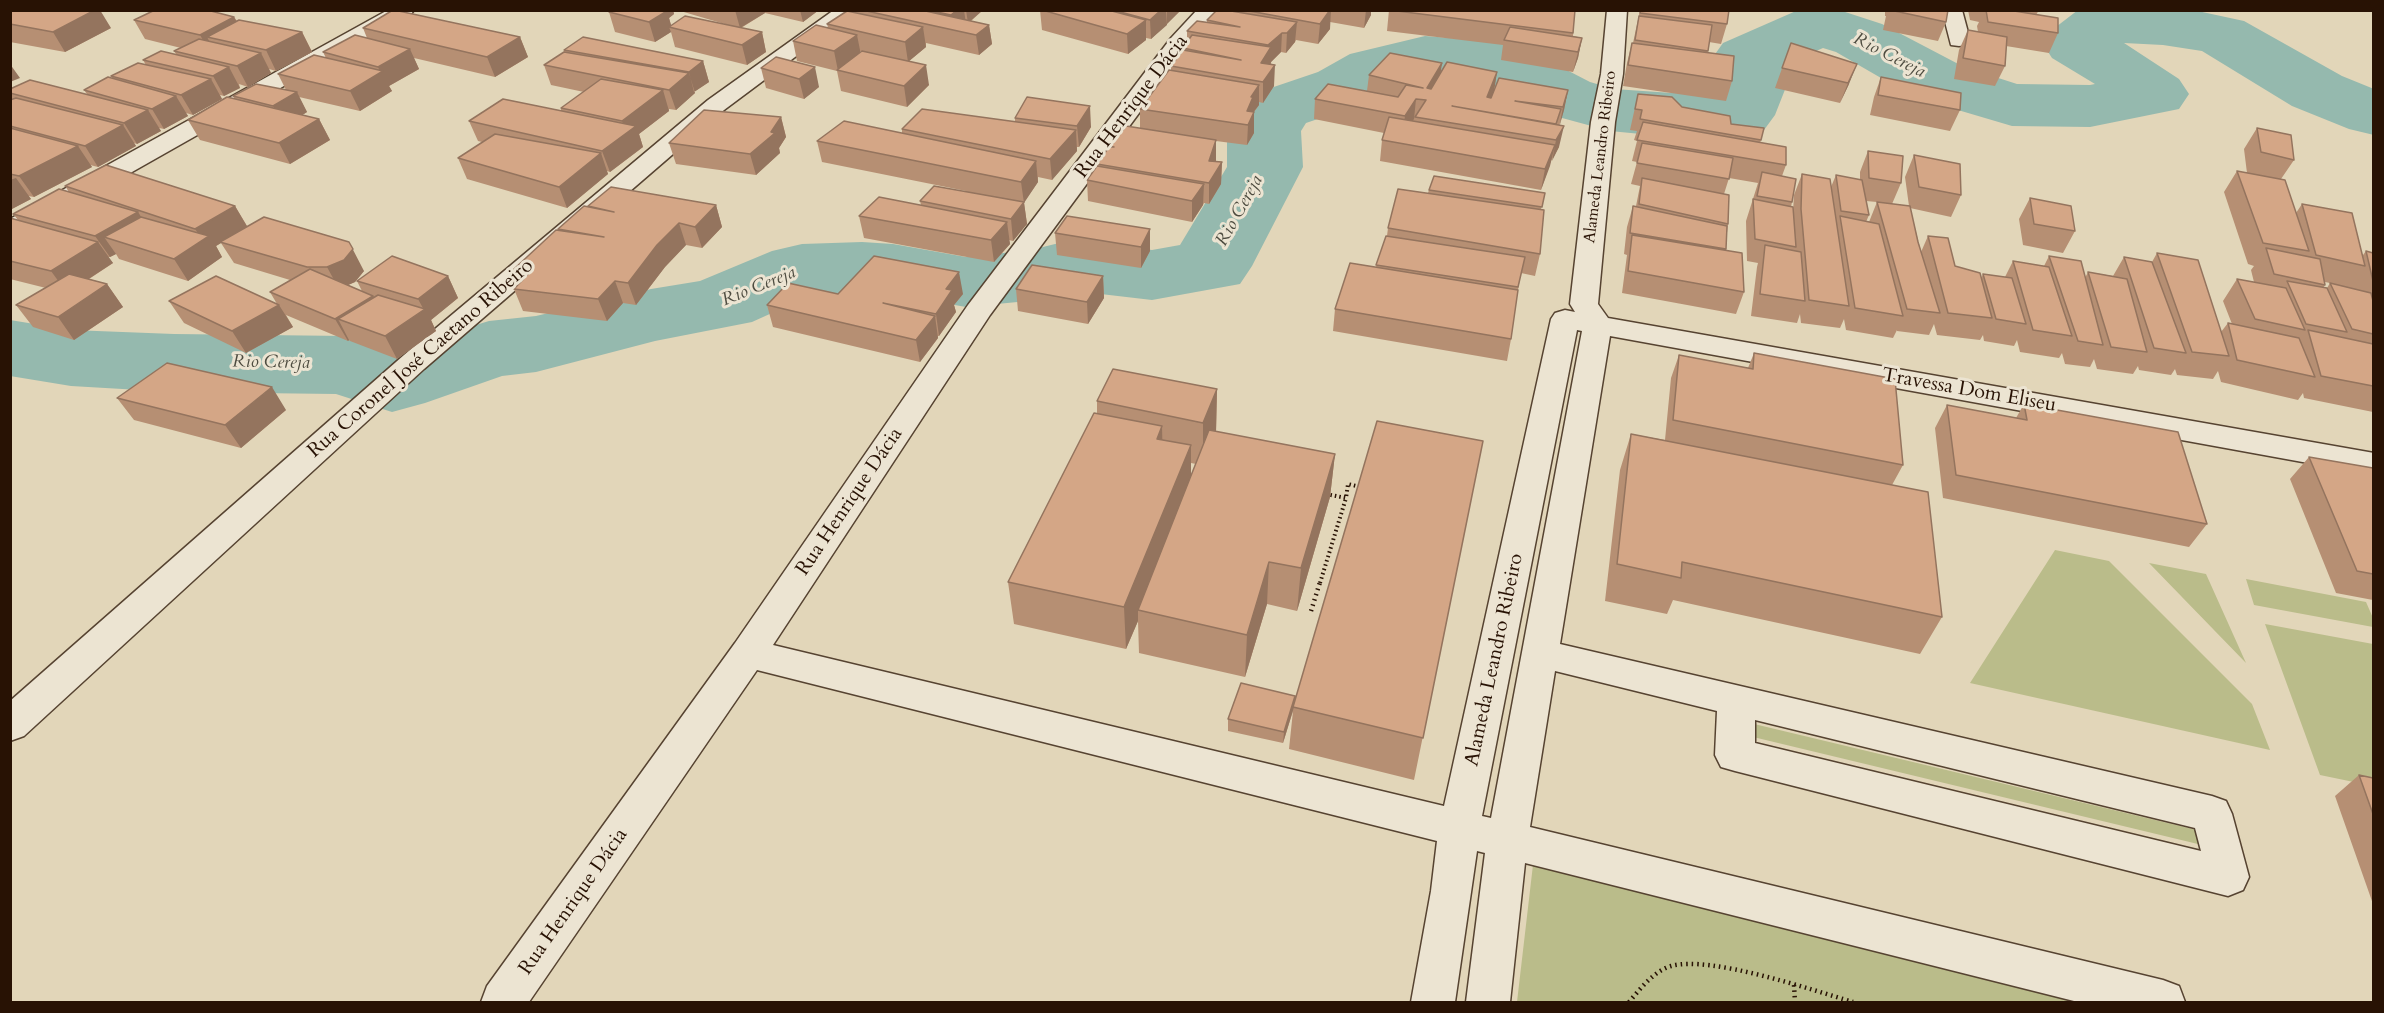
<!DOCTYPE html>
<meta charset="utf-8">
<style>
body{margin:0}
#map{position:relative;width:2384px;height:1013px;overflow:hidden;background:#e2d6b9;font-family:Cardo,serif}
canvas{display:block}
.frame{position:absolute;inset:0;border:12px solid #281204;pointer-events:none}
</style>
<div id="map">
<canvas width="2384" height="1013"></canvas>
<div class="frame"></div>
</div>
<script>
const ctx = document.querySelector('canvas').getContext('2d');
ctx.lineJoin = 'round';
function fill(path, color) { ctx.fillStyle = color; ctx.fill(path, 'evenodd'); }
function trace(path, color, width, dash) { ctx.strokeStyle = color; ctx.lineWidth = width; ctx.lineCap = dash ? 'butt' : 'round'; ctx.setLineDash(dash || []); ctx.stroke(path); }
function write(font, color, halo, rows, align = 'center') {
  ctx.font = font + ' Cardo,serif'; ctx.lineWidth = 6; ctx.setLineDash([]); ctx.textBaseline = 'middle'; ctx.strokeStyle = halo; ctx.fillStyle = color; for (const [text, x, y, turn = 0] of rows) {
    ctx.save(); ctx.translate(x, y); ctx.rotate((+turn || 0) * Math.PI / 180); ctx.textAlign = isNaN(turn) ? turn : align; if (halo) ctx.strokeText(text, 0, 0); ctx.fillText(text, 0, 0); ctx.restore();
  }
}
fill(new Path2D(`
 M2055,550l54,11 143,143 18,46 -300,-67z
 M2149,563l57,11 40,89z
 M2246,579l120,23 7,16v9l-119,-22z
 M2265,624l108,20v142l-53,-11z
 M1750,723l447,107 5,15 -453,-109z
 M1536,839l588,163h-607z`), '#babc8a');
fill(new Path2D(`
 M1839,10l43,14 82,43 53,17 73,1 5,-1 -43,-26 -9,-14 9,-14 26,-20h115l51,11 98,55 32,13v46l-25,-6 -57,-23 -90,-55 -39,-6 -39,-2 55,36 10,15 -10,15 -89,18 -78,-1 -98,-29 -78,-45 -13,-4 -41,18 4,21 -11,28 -11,15 -25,7h-67l-62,-6 -70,-19 -56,-31 -58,-5 -28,8 -30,18 -62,21 -5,8 2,36 -51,99 -12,18 -88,16 -77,-9 -37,9 -72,7 -73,-13 -31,-2 -48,2 -62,28 -97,19 -119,31 -34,4 -77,27 -33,9 -56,-18 -162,-2 -103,-6 -61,-10v-56l61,10 103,4 173,2 47,14 95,-29 47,-5 115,-27 49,-8 72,-30 30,-7 60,-2 31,2 73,13 65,-7 40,-10 81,10 28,-5 47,-78v-37l29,-37 62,-21 32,-18 75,-18 75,6 24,6 66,34 24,7 58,4h41l3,-6 -3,-30 10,-14 73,-32z`), '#95b9ae');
const minor = new Path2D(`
 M388,10h26l-3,4 -392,222 -9,2v-19z
 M834,10h24l-134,100 -300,259 -400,367 -14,5v-40l394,-346 304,-255z
 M1197,10h22l-32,38 -197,267 -217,330 671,161 107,-487 4,-6 10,-3 10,2 -5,-8 21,-182 10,-48 6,-64h20l-4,64 -8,48 -17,182 10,14 766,135v22l-764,-139 -50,308 652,152 14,5 6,13 17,63 -6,13 -15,6 -493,-125 -14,-4 -6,-12 2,-44 -162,-40 -25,156 633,153 16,6 6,16h-107l-553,-139 -15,139h-44l19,-149 -8,-2 -22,151h-44l20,-111 6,-50 -680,-171 -228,332h-48l6,-16 248,-343 233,-338 203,-267zM1577,330l5,1 -91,487 -9,-2zM1755,720l440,108 6,23 -446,-108z
 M1942,10h20l8,30 -3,5 -8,1 -8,-1z`);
trace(minor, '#564331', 3);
trace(new Path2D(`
 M1326,494l20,4 2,-14 13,3
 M1320,583l26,-85`), '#281204', 4, [1.5, 3]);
trace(new Path2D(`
 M1311,611l9,-29
 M1794,985l1,17
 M1629,1002c11,-13 25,-31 42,-36 39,-11 141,24 182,36`), '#281204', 4.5, [1.5, 4]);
fill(minor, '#ece4d2');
fill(new Path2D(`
 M10,10l101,18 -46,24 -55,-10z
 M612,10h61l1,4 -5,4 2,8 57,-1 -51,-15h142l-16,12 -38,-9 -24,15 21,4 4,20 -19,13 -72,-18 -4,-15 -16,10 -40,-10 -6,-20z
 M848,10h135l-12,11 18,4 3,19 -13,11 -53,-12v4l-17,14 20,24 -22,22 -66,-16 -4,-20 -40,-10 -4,-20 35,-13 -1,-4zM860,51l17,4 -17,-2z
 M1040,10h141l-30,29 -5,-1v2l-18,14 -86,-24z
 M1216,10h155v5l-7,13 -34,-6v7l-12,15 -22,-4 -1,2 -9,11 -5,-1 -10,10 3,24 -11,17 -4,-1v3l-5,7v21l-7,12 -31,-4 -1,21h7l-1,22 -12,20 -5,-1 -1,2 -11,17 -104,-21 -1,-21 10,-14v-2l13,-18 30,-18v-19l31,-39v-4l12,-16v-2l4,-6v-11l20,-9v-2l9,-8z
 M1389,10h186l-2,26 9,2 -4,20 -5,14 -72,-12 2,-15 -116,-14z
 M1640,10h89l-2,14 -6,20 -12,-2 -2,11 25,28 -6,20 -103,-15 4,-23 5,-20h1z
 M1885,10h63l-2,12 -8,19 -55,-11 3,-14h-1z
 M1968,10h71l-3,5 22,18 -9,20 -43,-7 -1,20 -10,20 -41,-7 5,-29 9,-20 10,2 -1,-6 2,-4 -9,-2z
 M234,17l3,4 65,11 10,20 -36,19 -7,-2 2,4 -23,14 -9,-3 1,4 -16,8 -4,-1 2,4 -29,16 -7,-2 2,3 -24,13 -5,-1 2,3 -24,13 -3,-1 2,3 -38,21 -8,-2 2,2 -58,30 -6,-1 3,3 -21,11v-121l77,5 -3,-4 29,-11 -2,-3 35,-11 -3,-5 33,-6 -2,-3 7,-3 -36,-9 -11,-19z
 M363,28l157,9 8,20 -33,20 -81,-19 5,11 -30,17 3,5 -32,20 -61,-14 8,15 -5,3 17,4 11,21 -40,24 -90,-24 -12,-20 46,-22 -1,-2 53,-6 -8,-16 48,-16 -3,-6 44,-14z
 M1791,43l58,41 -9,19 -65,-15z
 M564,50l139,11 6,21 -15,10 1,1 -19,17 -7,-1v2l-30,23 4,13 -33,25 -3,-1 1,3 -41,34 -100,-29 -9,-21 24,-16 -4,-1 -9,-20 92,-10v-3l23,-16 -33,-7 -7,-20 20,-13z
 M776,57l43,30 -15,12 -38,-11 -5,-20z
 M1442,63l-2,10 57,-1 -3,17 74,1 -4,20 -5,16v21l-8,14 -10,29 -161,-29 2,-21 2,-7 -70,-14 1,-20 52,-8 2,-16z
 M1881,77l79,33 -10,21 -80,-16 4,-18z
 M1638,94l44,13 49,17 30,16 -1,3 26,22 -4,11 10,26 -1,5 2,5 1,-17 8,-21 29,13 5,-12 24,5v-8l8,-21 33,32 -9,21 17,2 -4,-29 9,-22 47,40 -10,22 -41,-9 11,44 7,-16 27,30 26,13 2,-5 22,3 8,-16 31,5 5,-10 36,22 3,-6 25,4 11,-19 28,5 5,-9 64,79 7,-9 4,1 -9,-23 14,-22 17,3 -3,-12 3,-4 -6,-2 -24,-72 13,-21 10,2 -3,-24 13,-21 37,32 -13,19 15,34 6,-9 61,51 3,-4 7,2v159l-69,-14 -1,-5 -5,7 -77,-18 -3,-11 -5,8 -36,-4 -2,-6 -4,6 -32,-5 -1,-4 -5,8 -36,-5 -3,-10 -4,8 -25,-3 -3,-11 -3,5 -39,-6 -3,-12 -3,6 -30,-5 -1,-6 -3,5 -43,-5 -3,-11 -5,11 -32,-4v-1l-4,8 -47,-8 -2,-11 -4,9 -39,-5 -1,-9 -3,9 -46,-7 6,-49 1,-4 -11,-2 -1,-40 12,-38 -29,-5 -5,16 4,30 -3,26 19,42 -8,22 -114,-21 5,-38 -3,-1 3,-27 6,-21h3l4,-20 -9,-2 6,-22 -5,-1 5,-20 -3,-1 3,-9 -7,-1zM1866,201l11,1 -8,20h-3l3,-7zM2325,282l5,1 -3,5h-4l2,-3z
 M781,117l5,20 -7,11 1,5 -24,22 -80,-11 -7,-21z
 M1015,118l76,9 -12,20h-2v4l-25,29 -14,-3v5l-14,20 3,22 -14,17 -4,-1 1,4 -16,18 -130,-24 -5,-22 62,-11 -1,-4 46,-10 -144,-29 -5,-21 85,-8v-4l113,-7z
 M65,186l170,20 12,20 117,45 -9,11 -7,3 14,6 -5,-10 91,-5 10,22 -27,22 5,11 -39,28 -47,-18 -1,-1 -1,1 -62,-26 7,12 -47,26 -62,-30 -15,-22 108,3 -7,-12 20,-12 -56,-17 -13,-20 -5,3 6,11 -34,24 -69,-22 -3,-5 -6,3h-2l5,6 -24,16 18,5 16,23 -49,33 -41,-13 -17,-22 30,-17 -36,-9v-61l8,2 -5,-6 56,-22z
 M1429,190l116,3 -4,16 -1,45 -5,22 -14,-3 -3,17 -7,49 -4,22 -174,-30 2,-22 41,-42 11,-31 1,-8 40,-35z
 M2030,198l45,33 -12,22 -40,-8 -4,-26z
 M716,205l6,22 -20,21 -16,-3 -21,22 -29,38 -13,-2 -16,18 -84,-10 -9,-22 6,-6 -6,-14 44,-39v-1l31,-22 -1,-1z
 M1150,229v22l-9,17 -84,-13 -2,-22z
 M1103,276l1,22 -16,26 -70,-13 -2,-22z
 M838,294h125l-9,11 2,7 -17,24h-1v2l-18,24 -147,-35 -6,-22z
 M1754,353l149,112 -11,20 50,132 -22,37 -247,-54 -6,14 -62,-13 15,-131 11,-36 34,6 6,-62 8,-23 69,13z
 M1217,389l-1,43 119,22 -5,43 -33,114 -30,-7 -22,73 -106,-24 -1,-32 -12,28 -112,-25 -6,-42 89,-168v-13zM1191,463l5,1 -5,12z
 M117,398l169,12 -45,38 -107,-28z
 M2024,404l183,120 -18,23 -246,-49 -8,-70 12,-23 69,13z
 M1483,441l-69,339 -125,-31 4,-38 -10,32 -55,-12v-12l66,-15z
 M2309,457l64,11v132l-37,-7 -46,-114z
 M2359,775l14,3v126l-38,-108z`), '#b68f73');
fill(new Path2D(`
 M95,10h5l11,18 -46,24 -12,-20z
 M657,10h16l1,4 -5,4 3,10 -3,-1 2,5 -16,10 -6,-20z
 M735,10h29l1,3 -25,15z
 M800,10h19l-16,12z
 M957,10h7l2,14 -13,6 -2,-15z
 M966,10h17l-15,13z
 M1161,10h5l1,15 -16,14 -1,-19z
 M1167,10h14l-14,14z
 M1330,10h1l-1,19 -12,15 2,-20z
 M1366,10h5v5l-7,13z
 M234,17l11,20h-38l8,15 -4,2 -11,-19z
 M1146,20v20l-18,14 -1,-20z
 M1297,22l-2,20 -9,11 1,-20z
 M989,25l3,19 -13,11 -3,-20z
 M923,27l3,20 -18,15 -3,-20z
 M302,32l10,20 -36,19 -10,-21z
 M762,32l4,20 -19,13 -5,-20z
 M1282,33l-1,19 -10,10 -1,5 -9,-4 6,-9 1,-9z
 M857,35l4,20 -23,16 -4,-20z
 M520,37l8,20 -33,20 -8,-20z
 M1582,38l-4,20 -5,14 5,-20z
 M410,49l9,20 -30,17 3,5 -32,20 -10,-20 30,-19 -2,-5z
 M261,53l10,20 -23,14 -11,-21z
 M703,61l6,21 -15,10 -5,-20z
 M1442,63l-3,21 -14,23 2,-19z
 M10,64l10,14 -10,4z
 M1857,64l-8,20 -9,19 8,-20z
 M926,65l3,20 -22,22 -3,-21z
 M1275,65l-1,21 -11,17v-21z
 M229,67l11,21 -16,8 -11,-20z
 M815,67l4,20 -15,12 -5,-20z
 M1497,72l-3,20 -8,20 1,-15z
 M689,73l6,20 -19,17 -7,-20z
 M211,79l11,20 -29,16 -12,-20z
 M1259,85v20l-7,9 2,-2v21l-7,12 1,-20 -1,-14 4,-14z
 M663,90l6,21 -30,23 4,13 -33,25 -8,-21 24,-18 -4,-12z
 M1568,90l-4,20 -5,18 4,-21z
 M297,92l10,20 -23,15 -11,-21z
 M176,96l12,20 -24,13 -12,-20z
 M1416,99l-2,20 -12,17 3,-20z
 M1090,106l1,21 -12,20 -2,-21z
 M148,110l13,21 -24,13 -13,-21z
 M781,117l5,20 -7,11 1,5 -24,22 -6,-21 21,-22z
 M319,119l11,21 -40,24 -11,-21z
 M123,125l13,21 -38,21 -13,-21z
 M1564,126l-5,21 -7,14 4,-21z
 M1076,130l1,21 -25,29 -2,-21z
 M1216,140v21l-7,21v-21z
 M1555,145l-5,21 -9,24 4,-21z
 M78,146l14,21 -58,30 -15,-21z
 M601,153l7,21 -41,34 -8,-21z
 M1036,161l2,21 -14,21 3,21 -14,17 -2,-22 13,-16 -3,-21z
 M1222,162l-1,22 -12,20v-21z
 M16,178l15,21 -21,11v-30z
 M1204,184l-1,21 -11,17v-21z
 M716,205l6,22 -20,21 -7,-21z
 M235,206l13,22 -28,14 1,1 -5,3 6,11 -34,24 -14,-22 29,-19 -8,-11z
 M138,212l14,22 -48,3 12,17 -6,3 -15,-21z
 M1007,222l3,22 -16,18 -3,-22z
 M679,223l7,22 -21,22 -29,38 -8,-22 29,-38z
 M1150,229v22l-9,17v-21z
 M98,242l15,21 -46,30 -16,-22z
 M349,242l15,29 -9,11 -16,7 -12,-22z
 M959,272l4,22 -9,11 2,7 -17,24 -3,-22 10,-25z
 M448,276l10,22 -27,22 5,11 -39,28 -12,-23 39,-26 -6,-11z
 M1103,276l1,22 -16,26 -1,-22z
 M615,281l8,22 -16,18 -9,-22z
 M107,284l16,23 -49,33 -16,-23z
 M373,296l12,22 -47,1 11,21 -1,1 -13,-22z
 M279,305l14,22 -47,26 -14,-22z
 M935,316l3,22 -18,24 -4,-22z
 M272,387l14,23 -45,38 -16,-23z
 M1217,389l-1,43 -13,34v-43z
 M1162,426l1,43 -6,-30z
 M1191,445v43l-53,122v11l-12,28 -2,-42z
 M1335,454l-5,43 -33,114 4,-43z
 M1269,562l-2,42 -22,73 2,-42z
 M1295,696l-1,11 -11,36 1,-11z`), '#94745e');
const building = new Path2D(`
 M10,10h85l-42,22 -43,-8z
 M155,10h52l27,7 -34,18 -66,-15z
 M393,10h1l126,27 -33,20 -124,-29z
 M612,10h53l2,1 -18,11 -40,-10z
 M862,10h59l68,15 -13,10z
 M928,10h29l-6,5z
 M1042,10h66l38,10 -19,14z
 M1113,10h48l-11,10z
 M1217,10h8l72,12 -10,11h-5l-14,12 -81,-14 10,-10 43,6 -33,-7z
 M1244,10h86l-10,14z
 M1389,10h186l-2,23z
 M1641,10h88l-2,14 -87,-11z
 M1890,10h58l-2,12z
 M1986,10h22l50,8v15l-70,-11z
 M847,11l76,16 -18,15 -78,-18z
 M685,16l77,16 -20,13 -73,-18z
 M1639,16l73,9 -4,26 -73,-11z
 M239,20l63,12 -36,18 -59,-13z
 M816,25l41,10 -23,16 -41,-10z
 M1510,27l72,11 -4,14 -74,-12z
 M1968,30l39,7 -2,29 -42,-8z
 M355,35l55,14 -32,18 -55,-15z
 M1192,35l79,12 -10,16 14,2 -12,17 -92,-16 12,-16 58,10 -58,-12z
 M583,37l120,24 -14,11 -125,-22z
 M199,39l62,14 -24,13 -63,-15z
 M1632,43l102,13 -2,25 -104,-16z
 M1791,43l66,21 -9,19 -66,-15z
 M161,51l68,16 -16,9 -70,-16z
 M862,51l64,14 -22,21 -67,-16z
 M564,52l125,21 -20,17 -125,-25z
 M1390,53l52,10 -15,25 4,1 16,-27 50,10 -10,25 4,1 8,-20 69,12 -5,17 -48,-6 46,8 -5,15 -104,-18 112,20 -8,14 -141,-23 11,-17 -10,-1 -11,17 -90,-17 13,-15 70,13 8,-12 17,3 -54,-13z
 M314,55l69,16 -33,20 -72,-17z
 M776,57l39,10 -16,12 -38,-11z
 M138,63l73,16 -30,16 -70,-19z
 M1169,70l90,15 -8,12h2l-6,14 7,1 -6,13 -108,-16z
 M108,77l68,19 -24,13 -68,-19z
 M1881,77l80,16 -1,17 -82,-15z
 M601,79l62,11 -41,31 -61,-13z
 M30,80l118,30 -24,13 -114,-30v-4z
 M256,84l41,8 -24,14 -40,-10z
 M1638,94l34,3 10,10 48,9 1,8 33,4 -3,12 -121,-21 2,-9 -7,-1z
 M227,97l92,22 -40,24 -91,-23z
 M1027,97l63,9 -13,20 -62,-8z
 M16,98l107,27 -38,21 -75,-20v-26z
 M503,99l133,27 -34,25 -133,-30z
 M922,109l154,21 -26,29 -148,-30z
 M704,110l77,7 -10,15 4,1 -25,21 -81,-11z
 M1389,117l166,28 -10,24 -163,-29z
 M844,121l192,40 -15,21 -204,-41z
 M1643,122l143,25v18l-149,-25z
 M1126,126l90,14 -7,21 13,1 -13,21 -112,-19 12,-17h5l-4,-1z
 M10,128l68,18 -59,30 -9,-2z
 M2257,128l34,7 3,25 -33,-8z
 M495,134l106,19 -42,34 -101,-29z
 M1642,143l91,15 -4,21 -92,-16z
 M1868,151l35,5 -2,27 -32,-5z
 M1914,155l46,9 1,31 -42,-8z
 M106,165l129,41 -40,23 -130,-43z
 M1097,166l107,18 -12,17 -105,-21z
 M2237,171l48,9 24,71 -46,-8z
 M1762,172l34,7 -4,23 -35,-6z
 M1802,174l28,5 19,127 -40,-6 -8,-91z
 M1836,175l26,5 7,35 -28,-4z
 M1434,176l111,17 -3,14 -113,-17z
 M1642,178l87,17 -1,29 -89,-20z
 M934,186l90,16 -13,17 -91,-18z
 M611,187l105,18 -21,22 -16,-4 -22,22 -29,38 -13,-2 -17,18 -84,-10 17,-18 -17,-2 42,-39 48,7 -46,-8 26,-23 30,6 -26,-6z
 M59,189l79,23 -43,24 -82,-22z
 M1398,189l146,21 -4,44 -152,-26z
 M879,197l128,25 -16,18 -132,-24z
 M2030,198l41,8 4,25 -41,-7z
 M1753,199l40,8 3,40 -41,-8z
 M1877,202l33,4 8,36 22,71 -33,-4z
 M2302,204l50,9 13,53 -49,-11z
 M1633,206l94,20 -1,23 -96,-16z
 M1067,216l83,13 -9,18 -86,-14z
 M1840,216l39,8 24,92 -48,-8z
 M141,217l68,19 -35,23 -70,-22z
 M264,217l85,25 4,7 -9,11 -17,7h-20l-87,-25z
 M10,218l88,24 -47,29 -41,-10z
 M1632,235l110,18 2,39 -116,-21z
 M1386,236l139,21 -7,30 -142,-22z
 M1928,236l20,2 7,28 25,7 12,45 -44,-5z
 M1765,245l36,7 4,49 -45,-7z
 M2266,248l54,11 5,26 -51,-11z
 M2366,251l7,2v28z
 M2157,253l41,7 31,96 -37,-4z
 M392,256l56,20 -30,23 -61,-18z
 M874,256l85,16 -13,17 6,1 -16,24 -53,-11 52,13 -19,24 -149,-35 21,-22 50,11z
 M2049,256l32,5 22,84 -25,-4z
 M2124,257l28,5 34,91 -32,-5z
 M2013,261l36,6 23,69 -39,-6z
 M1350,263l168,27 -7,49 -176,-30z
 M1032,265l71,11 -16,26 -71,-13z
 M310,269l63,27 -38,23 -65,-27z
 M2088,272l39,7 20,73 -36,-5z
 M69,274l38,10 -49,33 -42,-12z
 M1983,274l29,4 14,46 -30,-5z
 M216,276l63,29 -47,26 -63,-30z
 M2237,279l49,9 19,42 -50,-11z
 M2287,281l40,7 20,44 -41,-8z
 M2330,283l41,10 2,8v33l-21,-5z
 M378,295l47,14 -40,27 -47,-17z
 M2228,323l71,15 16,39 -78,-17z
 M2308,330l65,14v42l-52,-10z
 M1754,353l141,26 8,86 -230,-45 6,-65 74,14z
 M167,363l105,24 -47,38 -108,-27z
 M1113,369l104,20 -14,34 -106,-22z
 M2024,404l154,28 29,92 -251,-49 -9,-70 80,15z
 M1094,413l68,13 -5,13 34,6 -67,162 -116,-25z
 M1377,421l106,20 -60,297 -130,-31z
 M1209,430l126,24 -34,114 -32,-6 -22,73 -109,-25z
 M1631,434l297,58 14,125 -260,-55 -1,16 -64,-14z
 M2309,457l64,11v106l-16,-3z
 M1241,683l54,13 -11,36 -56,-13z
 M2359,775l14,3v36z`);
fill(building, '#d4a686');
trace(building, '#94745e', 1.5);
write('16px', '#281204', '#ece4d2', [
 ["Alameda Leandro Ribeiro",1601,157,-83]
]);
write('italic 18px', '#4e4c40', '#ece4d2', [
 ["Rio Cereja",1889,56,27],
 ["Rio Cereja",1240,211,-61],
 ["Rio Cereja",759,287,-22],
 ["Rio Cereja",271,363,1]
]);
write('20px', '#281204', '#ece4d2', [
 ["Rua Henrique Dácia",1132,107,-53],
 ["Rua Coronel José Caetano Ribeiro",421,359,-41],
 ["Travessa Dom Eliseu",1969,391,10],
 ["Rua Henrique Dácia",850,502,-56],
 ["Alameda Leandro Ribeiro",1495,660,-78],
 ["Rua Henrique Dácia",574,902,-55]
]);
</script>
